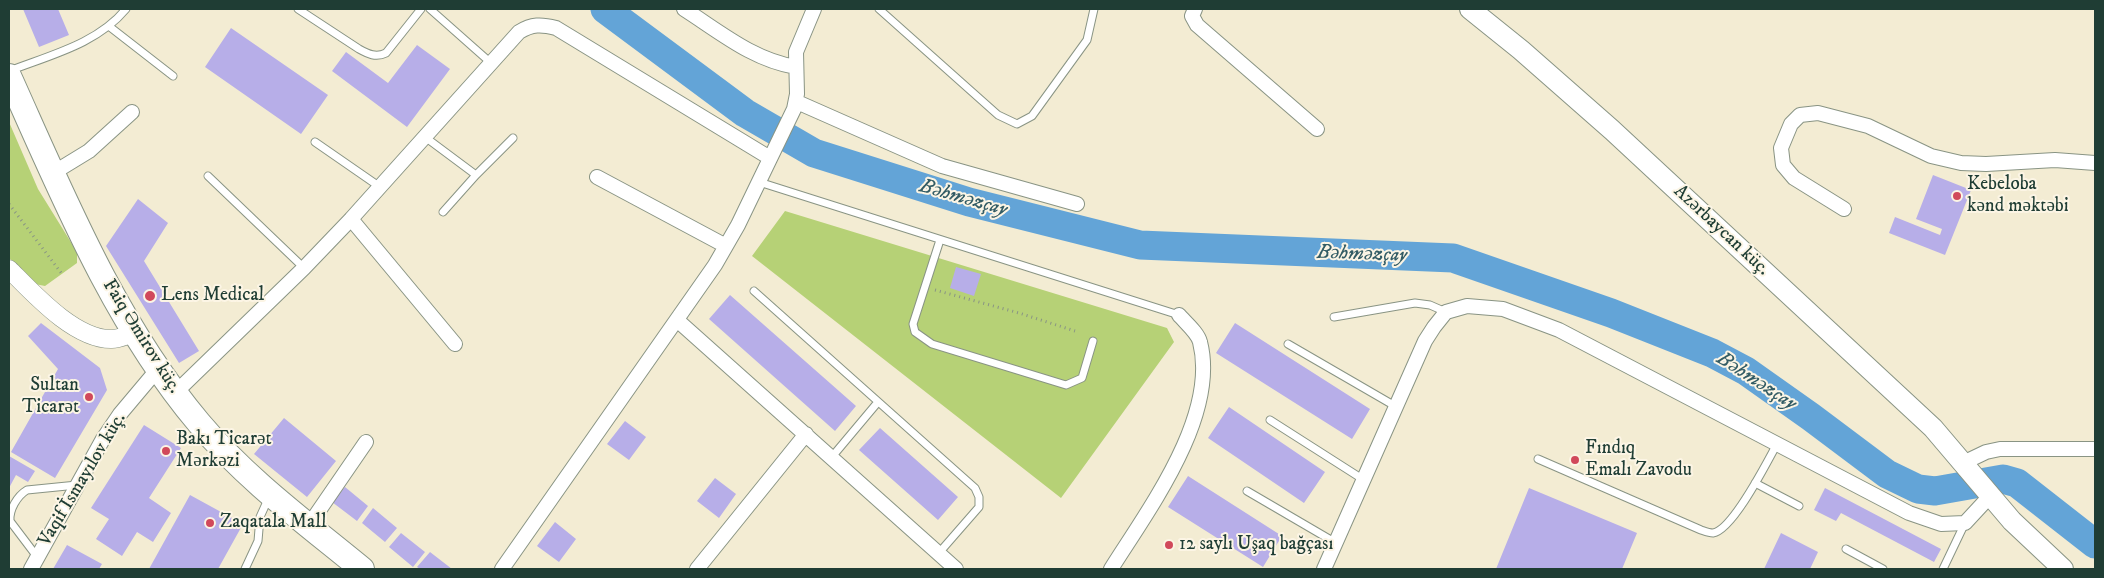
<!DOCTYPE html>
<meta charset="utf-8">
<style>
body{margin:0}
#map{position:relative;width:2104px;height:578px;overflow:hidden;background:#f3ecd3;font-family:"IM FELL DW Pica",serif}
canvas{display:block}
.frame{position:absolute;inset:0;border:10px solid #1f3d34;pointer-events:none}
</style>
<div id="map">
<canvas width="2104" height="578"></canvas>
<div class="frame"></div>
</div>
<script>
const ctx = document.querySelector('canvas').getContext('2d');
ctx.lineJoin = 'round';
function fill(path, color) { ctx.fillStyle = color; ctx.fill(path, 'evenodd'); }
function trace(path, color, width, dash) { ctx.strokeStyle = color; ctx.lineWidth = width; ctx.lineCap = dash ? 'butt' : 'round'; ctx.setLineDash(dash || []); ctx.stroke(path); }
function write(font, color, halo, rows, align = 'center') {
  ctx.font = font + ' "IM FELL DW Pica",serif'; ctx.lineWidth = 4; ctx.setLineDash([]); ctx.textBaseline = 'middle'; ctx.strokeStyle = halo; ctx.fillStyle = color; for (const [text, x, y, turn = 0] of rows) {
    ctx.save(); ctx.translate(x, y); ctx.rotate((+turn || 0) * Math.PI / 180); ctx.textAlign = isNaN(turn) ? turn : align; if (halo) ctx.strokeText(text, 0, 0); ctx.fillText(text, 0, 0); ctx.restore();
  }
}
fill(new Path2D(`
 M9,122l29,67 39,63v11l-32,23 -10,-2 -26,-26z
 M785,211l382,117 7,14 -113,156 -309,-242z`), '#b6d176');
trace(new Path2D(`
 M605,9l140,104 69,40 155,49 171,43 313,13 158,55 101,40 34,18 65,46 76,57 31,15 17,2 68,-12 14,4 78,61`), '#63a4d7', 29);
fill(new Path2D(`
 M23,9h35l11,26 -30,12z
 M231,28l97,67 -27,39 -96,-67z
 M417,45l33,24 -43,58 -75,-56 14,-19 42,31z
 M1933,175l38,15 -26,65 -56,-22 6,-16 45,18 2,-6 -26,-10z
 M138,199l30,24 -24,38 55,90 -20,12 -73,-117z
 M956,267l25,7 -7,22 -24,-8z
 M730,295l126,111 -21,25 -126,-112z
 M41,323l59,45 7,22 -52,88 -44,-26 47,-83 -30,-33z
 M1235,323l135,86 -18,30 -136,-86z
 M1229,407l96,65 -21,31 -96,-65z
 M284,418l52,43 -29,36 -53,-43z
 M625,421l21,16 -17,23 -22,-16z
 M144,425l37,23 -32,50 22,15 -18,29 -16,-10 -15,24 -26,-17 13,-20 -18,-11z
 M880,428l78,69 -20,23 -79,-70z
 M9,456l26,15 -7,11 -12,-7 -7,13z
 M1188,476l94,60 -19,31 -95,-60z
 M715,478l21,16 -17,24 -22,-17z
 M345,487l23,19 -11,15 -25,-19z
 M1529,488l108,45 -15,36h-126z
 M1825,488l116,61 -7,13 -93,-49 -5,8 -22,-11z
 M190,495l53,29 -25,45h-69z
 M373,508l24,20 -12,14 -23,-19z
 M555,522l21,17 -17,23 -22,-16z
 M401,533l24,19 -12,15 -24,-20z
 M1781,533l37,19 -8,17h-46z
 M67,545l35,19 -3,5h-46z
 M430,552l22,17h-32l-3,-2z`), '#b7aee8');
const service = new Path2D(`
 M298,9l61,40c9,5 17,9 27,4l35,-44
 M430,9l61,54
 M879,9l119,106 19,9 15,-8 55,-76 7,-31
 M110,27l63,49
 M9,71c41,-16 88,-27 117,-62
 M425,137l51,38
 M315,142l65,45
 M208,176l96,92
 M759,182l420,133
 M443,212l33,-37 37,-37
 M940,240l-27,84 2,8 17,12 134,41 16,-7 11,-37
 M754,291l221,197 4,9v10l-41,47
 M1334,317l81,-14 15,2 16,7
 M1288,344l107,62
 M1270,420l94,60
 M831,458l47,-56
 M1538,459l163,71c3,1 8,3 12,3 20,-3 54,-71 64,-89
 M1755,483l44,23
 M1247,491l89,52
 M1846,549l37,20
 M38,558l-28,-37c-1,-11 7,-25 17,-31l50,-5
 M245,569l13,-28 2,-24 9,-20
 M1943,569l22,-46`);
const minor = new Path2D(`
 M684,9c36,23 69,51 112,58
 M1195,9l-3,7 5,9 120,104
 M797,102l145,64 135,38
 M53,173l36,-22 43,-39
 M597,177l129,69
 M1844,209l-50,-31 -11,-13 -2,-17 10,-24 9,-9 18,-2 50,13 63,30 30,7 25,1 69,-4 40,3
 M351,219l104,125
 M677,320l279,249
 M175,393l129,-125 47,-49 168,-187c13,-8 22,-8 37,-4l214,130
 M1963,463l23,-11 14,-3h95
 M309,525l57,-83
 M31,569l72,-130 17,-25 37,-44
 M502,569l213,-304 23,-40 56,-116 3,-15 -1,-42 18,-43
 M697,569l109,-135
 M1111,569c37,-59 108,-153 89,-227 -2,-9 -15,-20 -21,-27
 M1324,569l101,-228 9,-14 12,-15 21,-6 36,3 56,21 350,183 32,11 24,-1 25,-27`);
const tertiary = new Path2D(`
 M9,269c24,24 66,71 103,70 7,0 15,-4 22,-6`);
const secondary = new Path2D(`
 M1470,9l51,41 91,80 321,298 79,93 51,48`);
const trunk = new Path2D(`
 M9,76c54,120 105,246 190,347 47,56 107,100 163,146`);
trace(service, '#899484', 9);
trace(minor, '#899484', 16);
trace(tertiary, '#899484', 19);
trace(secondary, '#899484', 22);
trace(trunk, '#899484', 26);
trace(new Path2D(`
 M9,204l53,70
 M935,290l84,23 56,18`), '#899484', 3, [1, 4]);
trace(service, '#fff', 7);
trace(minor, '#fff', 14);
trace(tertiary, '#fff', 18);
trace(secondary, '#fff', 20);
trace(trunk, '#fff', 24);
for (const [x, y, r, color] of [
 [1957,196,5,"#d1495b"],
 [150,296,6,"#d1495b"],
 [89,397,5,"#d1495b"],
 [166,451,5,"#d1495b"],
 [1575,460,5,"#d1495b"],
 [210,523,5,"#d1495b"],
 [1169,545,5,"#d1495b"]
]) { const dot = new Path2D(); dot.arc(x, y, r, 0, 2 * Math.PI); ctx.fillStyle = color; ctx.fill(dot); trace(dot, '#fcf5e5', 2); }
write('19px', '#1f3d34', '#fcf5e5', [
 ["Kebeloba",1967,185],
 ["kənd məktəbi",1967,207],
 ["Lens Medical",161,296],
 ["Sultan",79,386,"right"],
 ["Ticarət",79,408,"right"],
 ["Bakı Ticarət",176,440],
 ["Mərkəzi",176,462],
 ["Fındıq",1585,449],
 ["Emalı Zavodu",1585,471],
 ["Zaqatala Mall",220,523],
 ["12 saylı Uşaq bağçası",1179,545]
], 'left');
write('19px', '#1f3d34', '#fcf5e5', [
 ["Azərbaycan küç.",1721,231,43],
 ["Faiq Əmirov küç.",141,337,58],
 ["Vaqif İsmayılov küç.",83,480,-59]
]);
write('italic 20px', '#335c65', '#fcf5e5', [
 ["Bəhməzçay",963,199,16],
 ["Bəhməzçay",1362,255,2],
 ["Bəhməzçay",1756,382,33]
]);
</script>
